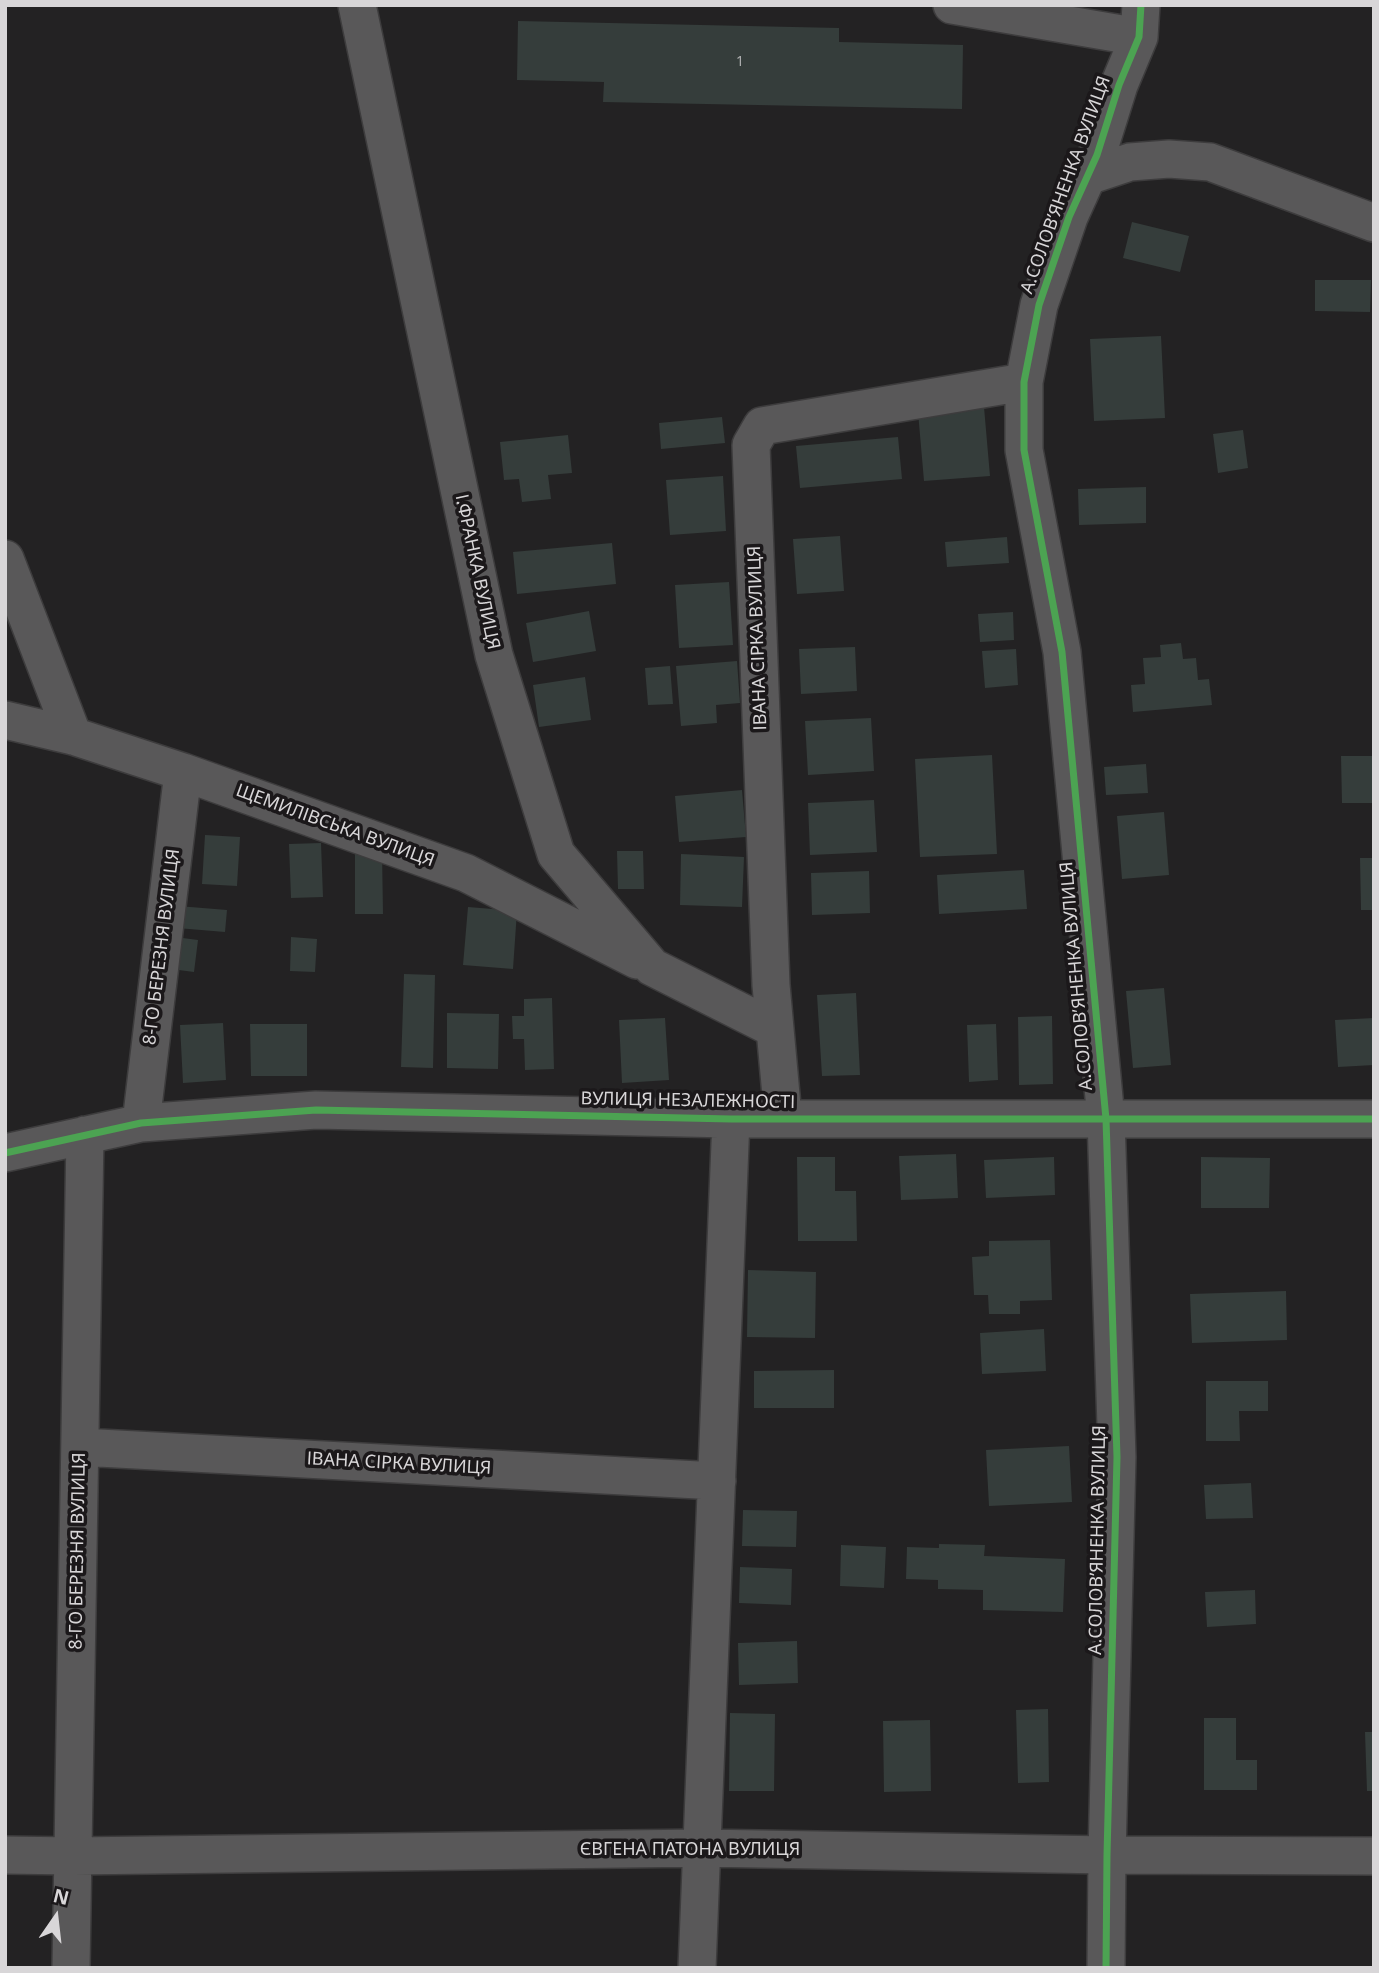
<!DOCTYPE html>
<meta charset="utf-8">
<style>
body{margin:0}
#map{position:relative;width:1379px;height:1973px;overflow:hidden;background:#232223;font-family:"Noto Sans",sans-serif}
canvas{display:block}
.frame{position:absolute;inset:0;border:7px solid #d8d6d8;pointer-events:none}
.north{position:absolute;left:21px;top:1882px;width:70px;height:70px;-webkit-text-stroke:5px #1b181a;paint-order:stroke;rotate:14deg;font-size:19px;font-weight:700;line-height:28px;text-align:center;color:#d8d6d8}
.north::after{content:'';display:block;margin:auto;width:24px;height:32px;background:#d8d6d8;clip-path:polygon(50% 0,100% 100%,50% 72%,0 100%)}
</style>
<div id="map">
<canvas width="1379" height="1973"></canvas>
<div class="frame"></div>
<div class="north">N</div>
</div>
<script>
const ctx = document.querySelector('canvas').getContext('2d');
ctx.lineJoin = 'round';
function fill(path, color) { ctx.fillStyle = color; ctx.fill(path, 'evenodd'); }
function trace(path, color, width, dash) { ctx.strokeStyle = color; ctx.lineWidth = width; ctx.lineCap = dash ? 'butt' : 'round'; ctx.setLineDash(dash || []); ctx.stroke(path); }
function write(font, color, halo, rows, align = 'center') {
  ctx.font = font + ' "Noto Sans",sans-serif'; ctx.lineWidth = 7; ctx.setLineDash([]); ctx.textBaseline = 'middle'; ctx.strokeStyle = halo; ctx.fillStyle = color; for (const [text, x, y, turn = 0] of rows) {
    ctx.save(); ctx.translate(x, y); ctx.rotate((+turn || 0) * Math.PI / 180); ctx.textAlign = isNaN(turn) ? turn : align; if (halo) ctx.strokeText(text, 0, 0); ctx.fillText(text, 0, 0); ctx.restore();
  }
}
fill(new Path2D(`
 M518,21l321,7v14l124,3 -1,64 -359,-7 1,-20 -87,-2z
 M1132,222l57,14 -9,36 -57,-14z
 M1315,280h56l-1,32 -55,-1z
 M1161,336l4,82 -71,3 -4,-82z
 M984,407l6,69 -66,5 -6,-69z
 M722,417l3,26 -64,6 -2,-26z
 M1243,430l5,38 -30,5 -5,-39z
 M568,435l4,38 -24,2 3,24 -29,3 -3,-23 -15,1 -4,-38z
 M898,437l4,42 -102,9 -4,-42z
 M723,476l3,55 -56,4 -4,-55z
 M1146,487v36l-67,2 -1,-36z
 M840,536l4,55 -47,3 -4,-55z
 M1007,537l2,26 -62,4 -2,-25z
 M612,543l4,41 -99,10 -4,-42z
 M729,582l4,63 -54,3 -4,-63z
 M589,611l7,40 -63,11 -7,-39z
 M1013,612l1,28 -34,2 -2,-28z
 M1181,643l2,16 13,-1 2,22 11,-1 3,26 -79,7 -2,-27 14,-1 -2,-26 18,-1 -1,-12z
 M855,647l2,44 -56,3 -2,-45z
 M1016,649l2,36 -33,3 -3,-37z
 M737,661l3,42 -24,2 1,18 -36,3 -5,-60z
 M670,666l3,38 -25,1 -3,-37z
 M585,677l6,43 -52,7 -6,-42z
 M871,718l3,53 -66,4 -3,-54z
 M992,755l5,99 -77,3 -5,-98z
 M1341,756h33v47h-32z
 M1146,764l2,29 -42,2 -2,-28z
 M742,790l4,47 -67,5 -4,-46z
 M874,800l3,52 -67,3 -2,-52z
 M1164,812l5,63 -47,4 -5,-63z
 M205,835l35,2 -3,49 -35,-2z
 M321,843l2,54 -32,1 -2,-54z
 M355,851h27l1,63h-28z
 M617,851h26l1,38h-26z
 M681,854l63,3 -2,50 -62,-2z
 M1360,858h14v52h-13z
 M1024,870l3,39 -88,5 -2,-39z
 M869,871l1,42 -58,2 -1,-42z
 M178,906l49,4 -2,22 -48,-4z
 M468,907l49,4 -4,58 -50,-4z
 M175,937l23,3 -4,32 -23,-3z
 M291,937l26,2 -2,33 -25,-1z
 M404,974l31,1 -2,93 -32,-1z
 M1164,988l7,77 -38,3 -7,-77z
 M856,993l4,82 -38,1 -5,-81z
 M552,998l2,71 -29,1 -1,-31h-11l-1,-23h12v-17z
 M447,1013l52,1 -1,55 -51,-1z
 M1052,1016l1,68 -34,1 -1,-68z
 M665,1018l4,62 -47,3 -3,-63z
 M1374,1018v47l-36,2 -3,-47z
 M223,1023l3,57 -43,3 -3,-58z
 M250,1024h57v52h-56z
 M996,1024l2,56 -29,2 -2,-57z
 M956,1154l2,44 -57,2 -2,-44z
 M797,1157h38v34h21l1,50h-59z
 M1054,1157l1,38 -69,3 -2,-38z
 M1201,1157l69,1 -1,50h-68z
 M1050,1240l2,60 -32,1v13h-31l-1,-19h-14l-2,-38 17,-1v-15z
 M748,1270l68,2 -1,66 -68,-1z
 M1286,1291l1,49 -95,3 -2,-49z
 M1044,1329l2,42 -64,3 -2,-41z
 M834,1370v38h-80v-37z
 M1206,1381h62v30h-29l1,30h-34z
 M1069,1446l3,56 -83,4 -3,-56z
 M1251,1483l2,35 -47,1 -2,-34z
 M743,1510l54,1 -1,36 -54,-1z
 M939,1544l46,1 -1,11 81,3 -2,53 -80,-2v-20l-45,-1v-9l-32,-1 1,-32 32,1z
 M841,1545l45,2 -2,41 -44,-2z
 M740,1567l52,2 -1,36 -52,-2z
 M1255,1590l1,34 -49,3 -2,-35z
 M797,1641l1,42 -59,2 -1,-42z
 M1048,1709l1,73 -31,1 -2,-73z
 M730,1713l45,1 -1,77h-45z
 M1204,1718h32v42h21v30h-53z
 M930,1720l1,71 -47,1 -1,-71z
 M1365,1732h9v59h-7z`), '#353d3b');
const minor = new Path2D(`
 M357,5l137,650 62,199 96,113 123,62
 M952,5l187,32
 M1088,176l42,-14 39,-3 41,3 164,61
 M5,559l68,177
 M5,720l68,16 110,36 283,101 171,87
 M783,1117l-12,-132 -20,-540 11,-19 262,-44
 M141,1123l42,-351
 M5,1153l136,-30 175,-13 415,9h643
 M80,1447l637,34
 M5,1855l69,1 628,-8 405,7 267,1
 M71,1968l14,-833
 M697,1968l34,-849
 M1106,1968l1,-113 10,-398 -11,-338 -44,-467 -38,-202v-68l15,-77 30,-88 28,-62 22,-70 20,-48 2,-32`);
trace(minor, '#3d3c3d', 40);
trace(minor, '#595859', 37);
trace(new Path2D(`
 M5,1153l136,-30 175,-13 415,9h643
 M1106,1968l1,-113 10,-398 -11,-338 -44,-467 -38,-202v-68l15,-77 30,-88 28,-62 22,-70 20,-48 2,-32`), '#4ca352', 7);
write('14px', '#afb0b1', null, [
 ["1",740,62]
]);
write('18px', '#d8d6d8', '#1b181a', [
 ["А.СОЛОВ’ЯНЕНКА ВУЛИЦЯ",1066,185,-70],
 ["І.ФРАНКА ВУЛИЦЯ",477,572,78],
 ["ІВАНА СІРКА ВУЛИЦЯ",758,638,-92],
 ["ЩЕМИЛІВСЬКА ВУЛИЦЯ",335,826,20],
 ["8-ГО БЕРЕЗНЯ ВУЛИЦЯ",162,947,-83],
 ["А.СОЛОВ’ЯНЕНКА ВУЛИЦЯ",1077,976,-95],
 ["ВУЛИЦЯ НЕЗАЛЕЖНОСТІ",688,1101,1],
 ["ІВАНА СІРКА ВУЛИЦЯ",399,1464,3],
 ["А.СОЛОВ’ЯНЕНКА ВУЛИЦЯ",1098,1540,-89],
 ["8-ГО БЕРЕЗНЯ ВУЛИЦЯ",78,1551,-89],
 ["ЄВГЕНА ПАТОНА ВУЛИЦЯ",690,1850]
]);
</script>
